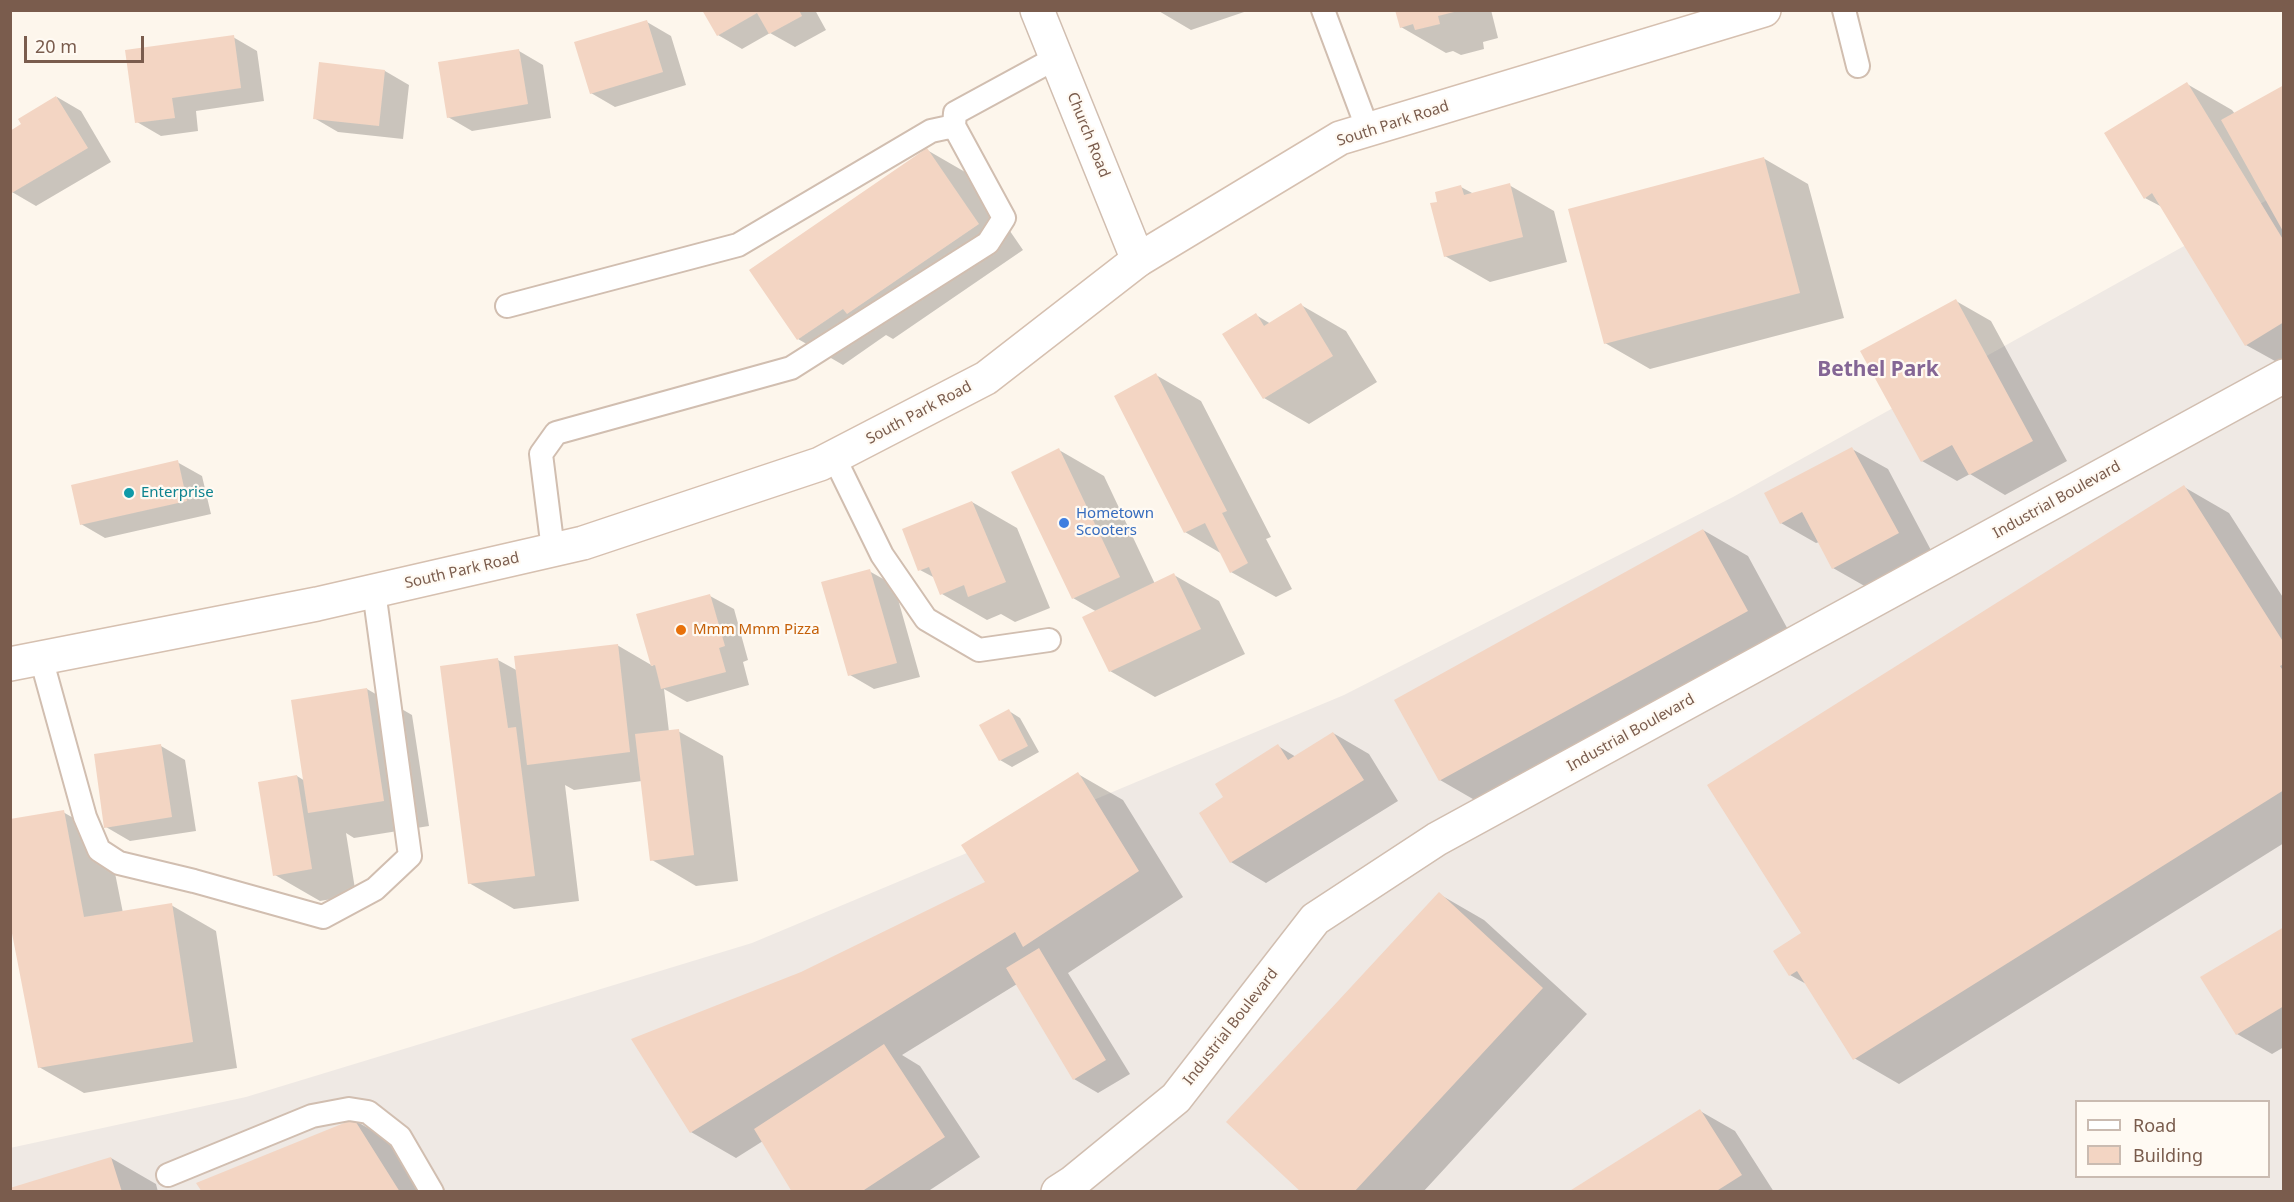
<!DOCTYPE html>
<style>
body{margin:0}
#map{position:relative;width:2294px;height:1202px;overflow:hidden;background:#fdf6ec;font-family:"Noto Sans",sans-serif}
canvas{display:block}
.frame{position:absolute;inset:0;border:12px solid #7a5c4d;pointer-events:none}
.legend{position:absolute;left:2075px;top:1100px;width:195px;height:78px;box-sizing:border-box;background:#fffaf3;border:2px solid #cabbb1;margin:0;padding:8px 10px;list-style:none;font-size:18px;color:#7a5c4d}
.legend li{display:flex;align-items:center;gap:12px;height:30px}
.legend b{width:30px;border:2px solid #cabbb1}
.scale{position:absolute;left:24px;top:36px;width:120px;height:27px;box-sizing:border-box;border:3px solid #7a5c4d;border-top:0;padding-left:8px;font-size:18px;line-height:21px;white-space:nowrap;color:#7a5c4d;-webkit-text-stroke:4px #fffaf3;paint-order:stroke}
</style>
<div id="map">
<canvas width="2294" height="1202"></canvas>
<div class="frame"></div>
<ul class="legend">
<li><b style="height:8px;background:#fff"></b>Road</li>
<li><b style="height:16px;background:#f3d5c3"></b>Building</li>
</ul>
<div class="scale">20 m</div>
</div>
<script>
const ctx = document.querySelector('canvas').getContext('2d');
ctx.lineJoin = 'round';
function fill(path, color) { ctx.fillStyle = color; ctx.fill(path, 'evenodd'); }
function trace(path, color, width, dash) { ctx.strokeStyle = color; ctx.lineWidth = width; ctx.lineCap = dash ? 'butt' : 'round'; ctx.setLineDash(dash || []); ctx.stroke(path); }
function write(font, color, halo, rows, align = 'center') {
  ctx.font = font + ' "Noto Sans",sans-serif'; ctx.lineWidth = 4.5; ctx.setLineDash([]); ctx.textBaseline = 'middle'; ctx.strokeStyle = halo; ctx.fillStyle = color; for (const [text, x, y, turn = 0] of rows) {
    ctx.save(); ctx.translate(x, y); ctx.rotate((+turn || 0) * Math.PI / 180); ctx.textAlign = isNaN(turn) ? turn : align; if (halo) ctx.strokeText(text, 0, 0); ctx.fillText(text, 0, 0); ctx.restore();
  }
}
fill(new Path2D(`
 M2283,191v1000l-2272,1 -1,-44 236,-51 506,-154 592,-248 389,-198zM2076,1102h192v74h-192z`), '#efe9e4');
fill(new Path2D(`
 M704,10h111l11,20 -31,17 -25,-14 -28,16 -24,-14z
 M1157,10h93l-59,20z
 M1396,10h95l7,28 -15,4 1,7 -23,6 -8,-4 -7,2 -45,-26z
 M647,22l24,14 15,49 -71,22 -24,-14z
 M233,37l24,14 7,50 -68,10 2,20 -37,5 -24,-14z
 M519,51l24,14 8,53 -79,13 -24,-14z
 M320,64l65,7 24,14 -6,54 -65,-7 -24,-14z
 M2187,84l45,26 3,4 49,-27v279l-38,-21 -84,-138 -17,-9z
 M57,97l24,14 30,51 -75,44 -24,-14z
 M927,150l45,26 51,74 -130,89 -7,-4 -43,30 -45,-26z
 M1763,158l45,26 36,134 -194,51 -45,-26z
 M1509,185l45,26 13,51 -77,20 -45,-26 -6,-53 22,-16 13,7z
 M1956,301l35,20 76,140 -62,34 -35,-21 -13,7 -35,-20z
 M1301,305l45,26 31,51 -68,42 -45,-26 -8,-83 15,9z
 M1156,375l45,26 70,136 -5,2 26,50 -16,8 -45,-25 -9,-18 -37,-22z
 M1852,449l36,20 45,85 -65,34 -35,-20 -14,-26 -3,1 -35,-20z
 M1059,450l45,26 51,108 19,-9 45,26 26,53 -90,43 -45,-26 -13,-59 -24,-14z
 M177,462l25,14 9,38 -106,24 -24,-14z
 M2184,487l45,26 55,86v244l-385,241 -45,-26 -46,-73 -18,-10 -15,-23 28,-18z
 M972,502l45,26 33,80 -35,14 -14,-8 -14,6 -45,-26 -7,-16 -15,-8z
 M1703,530l45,26 44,81 -307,169 -45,-26z
 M869,571l25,14 26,92 -46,12 -24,-14z
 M710,596l24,13 14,51 -5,2 6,23 -62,17 -23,-13 5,43 9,-1 45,25 15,125 -42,5 -44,-26 -10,-79 -68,9 -9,-5 14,116 -65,8 -45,-26 29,-223 20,11 99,-26 36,21 -15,-51z
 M367,689l45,26 17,111 -75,12 -8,-5 10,62 -36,6 -45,-26 22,-99 8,5z
 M1009,711l11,7 19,34 -27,15 -12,-7z
 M1333,733l36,21 29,47 -132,82 -35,-21 -5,-65 52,-51 18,11z
 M161,746l24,14 11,71 -66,10 -24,-14z
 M1078,774l45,26 60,97 -115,76 62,101 -32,19 -24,-14 -57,-95 -115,71 18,11 60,91 -53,35h-133l-31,-51 -27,17 -45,-26 110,-158 186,-91z
 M63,812l45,26 15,75 48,-8 45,26 21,137 -153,25 -45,-26z
 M1439,894l45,26 103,94 -164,178h-120z
 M2284,928v119l-12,7 -35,-20z
 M1700,1111l35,20 39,61h-203z
 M354,1120l45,26 28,46h-223z
 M111,1158l45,26 2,8h-148z`), '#0003');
fill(new Path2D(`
 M702,10h97l3,6 -33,18 -12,-21 -40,23z
 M1395,10h59v2l-16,4 2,8 -25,6 -2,-6 -13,4z
 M647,20l16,52 -73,22 -16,-52z
 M234,35l7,53 -69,10 3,20 -40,5 -10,-73z
 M519,49l9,55 -81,14 -9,-56z
 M319,62l66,8 -6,56 -66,-7z
 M2187,82l97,159v81l-39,24 -93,-153 -8,6 -40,-66z
 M2284,85v148l-63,-113z
 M56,96l32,52 -78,46v-63l11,-7 -3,-5z
 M927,148l52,76 -132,90 -4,-5 -46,31 -48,-70z
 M1764,157l36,136 -196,51 -36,-135z
 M1510,183l13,54 -79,20 -14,-54 7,-1 -2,-10 26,-7 3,10z
 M1956,299l77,142 -64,34 -17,-30 -31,17 -61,-111z
 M1301,303l32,53 -70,43 -41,-65 34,-21 8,13z
 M1156,373l71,138 -5,2 26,50 -18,10 -25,-50 -21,10 -70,-137z
 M1852,447l47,86 -67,36 -30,-57 -22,12 -16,-31z
 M1059,448l61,129 -48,22 -61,-127z
 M178,460l9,41 -107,24 -9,-40z
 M2184,485l100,158v21l-4,2 4,6v118l-431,270 -56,-89 -8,5 -16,-25 28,-18 -94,-148z
 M972,501l34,81 -38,15 -4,-12 -24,10 -11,-28 -11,4 -16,-42z
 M1703,529l45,82 -309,170 -45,-81z
 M870,569l27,94 -49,13 -27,-94z
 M1174,573l27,56 -92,43 -27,-55z
 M710,594l15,52 -6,2 7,24 -65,17 -6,-24 -4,1 -15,-52z
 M618,644l12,108 -103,13 -13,-109z
 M498,658l10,70 8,-1 19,149 -67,8 -28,-218z
 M367,688l17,113 -76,12 -17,-113z
 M1009,709l19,37 -29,15 -20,-36z
 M679,729l15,126 -44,6 -15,-127z
 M1333,732l31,48 -134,83 -31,-50 24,-16 -8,-13 63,-40 10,16z
 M161,744l11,73 -68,11 -10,-74z
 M1078,772l61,99 -116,76 -8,-15 -325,201 -59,-94 170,-67 184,-90 -24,-37z
 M297,775l15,94 -39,7 -15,-94z
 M64,810l20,107 88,-14 21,139 -155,26 -28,-145v-104z
 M1439,892l104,96 -189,204h-53l-75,-70z
 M2284,927v79l-48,29 -36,-58z
 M1039,948l67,112 -33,20 -67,-112z
 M884,1044l61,93 -84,55h-69l-38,-63z
 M1700,1109l42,66 -27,17h-147z
 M354,1119l46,73h-198l-6,-9z
 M111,1157l11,35h-112v-4z`), '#f3d5c3');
const lane = new Path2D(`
 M1323,10l45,120
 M1844,10l14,56
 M507,306l231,-61 193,-114 23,-5
 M834,457l48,98 44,64 53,31 70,-10
 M553,550l-12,-96 15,-21 235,-65 197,-125 16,-25 -50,-92 1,-13 101,-55
 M41,658l44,159 14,33 20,13 75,18 129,36 52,-28 35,-33 -36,-265
 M168,1175l144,-59 37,-7 19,3 32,25 32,55`);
const street = new Path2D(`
 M1037,10l101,250
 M1058,1192l14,-9 104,-85 139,-179 122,-80 847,-463`);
const secondary = new Path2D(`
 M10,664l307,-60 266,-61 237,-79 166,-86 152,-118 202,-122 424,-128`);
trace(lane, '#d1beb0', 26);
trace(street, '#d1beb0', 36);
trace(secondary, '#d6c0b0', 36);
trace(lane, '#fff', 22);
trace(street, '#fff', 33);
trace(secondary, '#fff', 33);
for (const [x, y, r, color] of [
 [129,493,6,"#0f9aa8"],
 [1064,523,6,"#3f7fe0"],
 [681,630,6,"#e8710a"]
]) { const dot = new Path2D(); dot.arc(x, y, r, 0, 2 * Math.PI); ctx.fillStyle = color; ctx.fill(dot); trace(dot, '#fffaf3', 2); }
write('15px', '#7a5c4d', '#fffaf3', [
 ["South Park Road",1393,124,-18],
 ["Church Road",1088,135,68],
 ["South Park Road",919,413,-28],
 ["Industrial Boulevard",2057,500,-29],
 ["South Park Road",462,571,-13],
 ["Industrial Boulevard",1631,733,-29],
 ["Industrial Boulevard",1231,1027,-52]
]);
write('15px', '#0d838f', '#fffaf3', [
 ["Enterprise",141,493]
], 'left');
write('15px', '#366cbe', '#fffaf3', [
 ["Hometown",1076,514],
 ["Scooters",1076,531]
], 'left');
write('15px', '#c56008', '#fffaf3', [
 ["Mmm Mmm Pizza",693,630]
], 'left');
write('bold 21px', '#846695', '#fffaf3', [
 ["Bethel Park",1878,370]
]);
</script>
